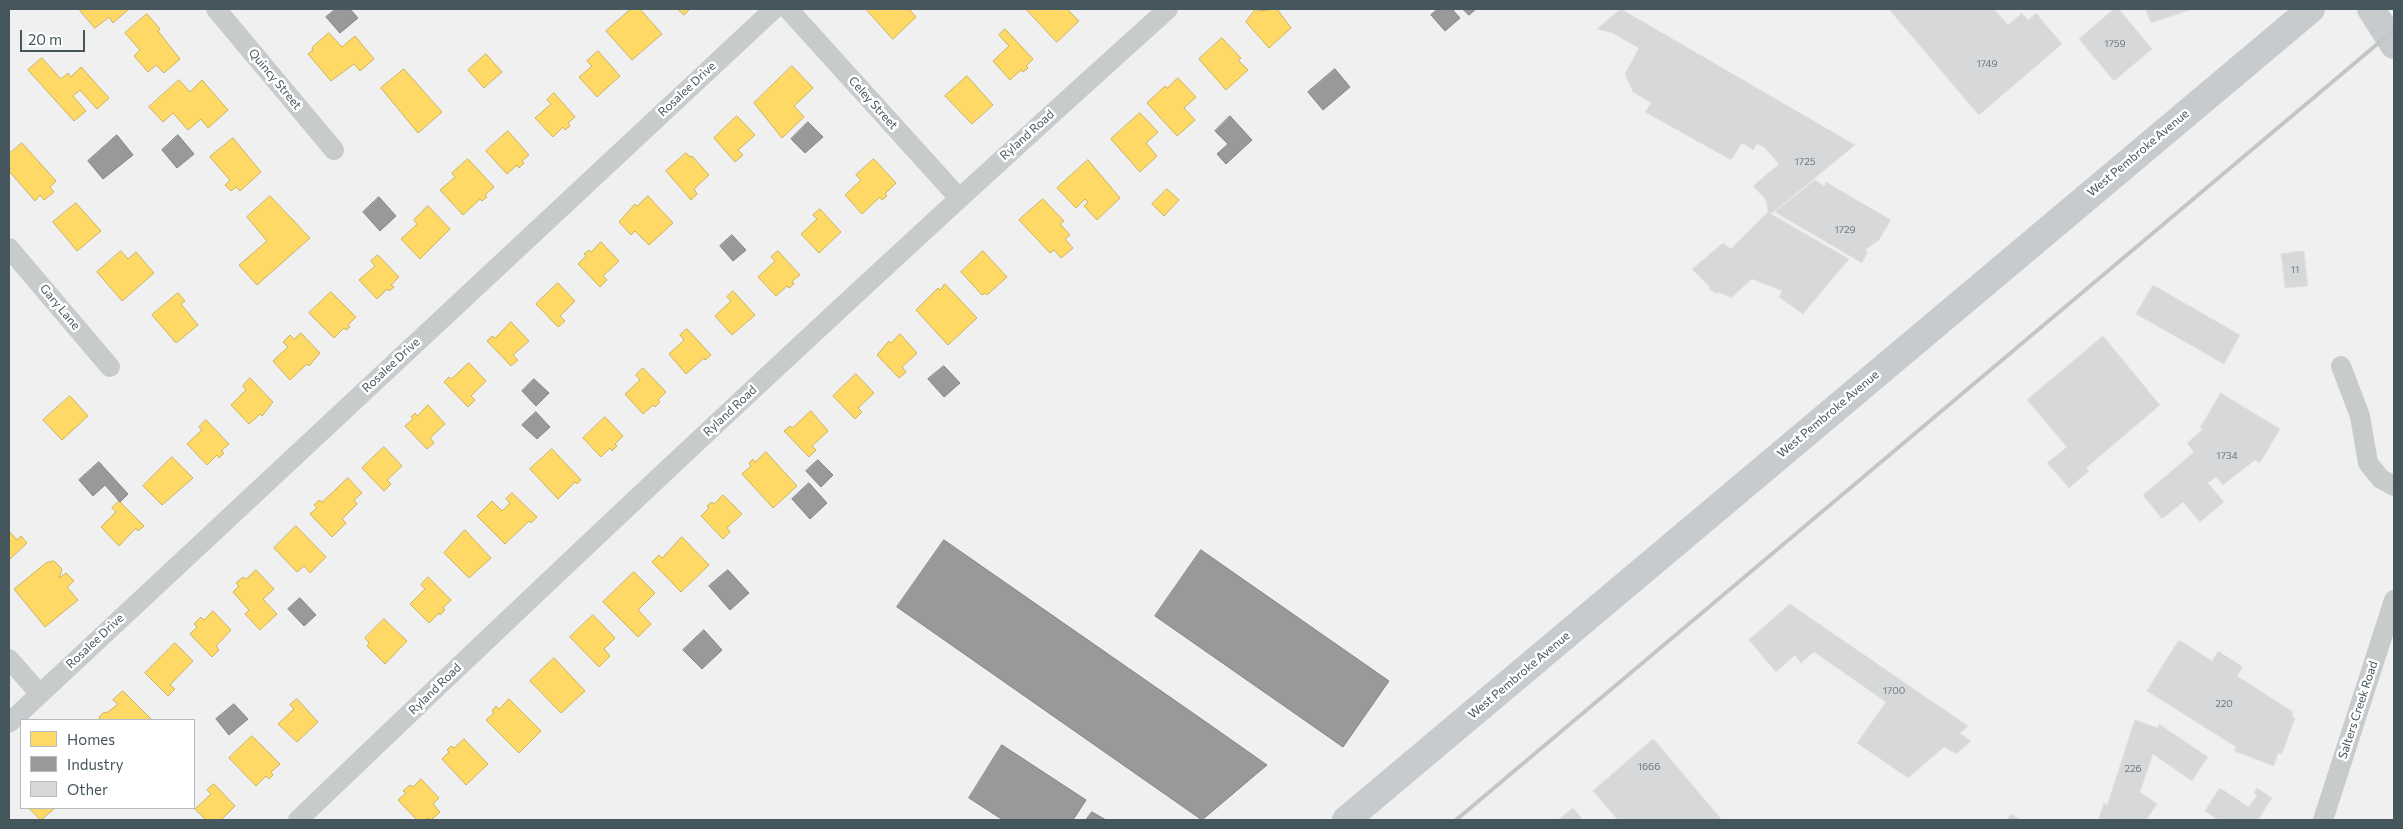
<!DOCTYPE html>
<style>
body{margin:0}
#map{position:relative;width:2403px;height:829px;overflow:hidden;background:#f0f0f0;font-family:Commissioner,sans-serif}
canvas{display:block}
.frame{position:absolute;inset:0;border:10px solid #46565d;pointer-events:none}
.legend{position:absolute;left:20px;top:719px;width:175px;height:90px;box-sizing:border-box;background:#fff;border:1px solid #b5bbbe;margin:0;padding:6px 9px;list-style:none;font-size:15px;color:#46565d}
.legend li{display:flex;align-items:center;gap:10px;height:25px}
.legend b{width:25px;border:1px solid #b5bbbe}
.scale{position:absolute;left:20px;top:30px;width:65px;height:22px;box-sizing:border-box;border:2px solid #46565d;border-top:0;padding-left:6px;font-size:15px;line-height:18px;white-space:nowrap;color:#46565d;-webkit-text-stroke:4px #fff;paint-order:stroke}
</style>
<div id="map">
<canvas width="2403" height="829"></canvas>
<div class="frame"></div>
<ul class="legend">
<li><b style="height:14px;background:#ffd966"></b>Homes</li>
<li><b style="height:14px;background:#999"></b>Industry</li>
<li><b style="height:14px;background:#d6d8d9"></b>Other</li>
</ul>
<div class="scale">20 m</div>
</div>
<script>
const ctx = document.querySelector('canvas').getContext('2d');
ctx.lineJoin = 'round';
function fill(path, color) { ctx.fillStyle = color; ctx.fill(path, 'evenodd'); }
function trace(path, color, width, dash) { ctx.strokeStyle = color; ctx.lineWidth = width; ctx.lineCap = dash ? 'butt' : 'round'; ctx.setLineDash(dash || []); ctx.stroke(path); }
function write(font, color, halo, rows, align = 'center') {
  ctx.font = font + ' Commissioner,sans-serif'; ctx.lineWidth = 5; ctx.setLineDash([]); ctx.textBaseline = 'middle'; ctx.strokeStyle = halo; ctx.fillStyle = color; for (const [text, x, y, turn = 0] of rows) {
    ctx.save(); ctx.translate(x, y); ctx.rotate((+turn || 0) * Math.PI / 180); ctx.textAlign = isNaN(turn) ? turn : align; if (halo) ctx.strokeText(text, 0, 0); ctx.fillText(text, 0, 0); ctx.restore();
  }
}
const homes = new Path2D(`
 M79,9h50l-16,14 -4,-6 -14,11z
 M631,9h9l22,25 -30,26 -26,-29z
 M678,9h12l-6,6z
 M866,9h43l7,8 -23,22z
 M1026,9h41l12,12 -22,21z
 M1256,9l2,2 19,-2 14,19 -22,20 -23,-26z
 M147,14l13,15 -2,2 22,28 -16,14 -8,-8 -8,7 -14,-16 6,-6 -15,-17z
 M1005,29l28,30 -7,7 2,2 -5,4 -2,-2 -11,10 -17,-19 16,-15 -10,-11z
 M329,33l13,14 13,-11 19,23 -14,12 -6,-7 -23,17 -23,-27 5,-4 -1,-2z
 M1222,38l19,20 -3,2 10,10 -22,20 -27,-31z
 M598,51l22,25 -23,21 -18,-20 13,-11 -5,-5z
 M486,54l16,18 -18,16 -16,-18z
 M42,58l19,21 7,-6 3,4 10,-10 28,31 -12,11 -17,-19 -7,6 13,15 -12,10 -46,-51z
 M792,66l21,22 -19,18 10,11 -22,21 -28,-35z
 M404,69l38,43 -24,21 -37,-45z
 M967,76l26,29 -21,19 -27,-28z
 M1178,78l18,19 -12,11 11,12 -18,16 -30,-33 18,-17 2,2z
 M179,80l11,12 12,-12 26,30 -20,18 -7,-9 -13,11 -15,-17 -10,9 -14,-15z
 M554,93l21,24 -7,6 2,3 -5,4 -2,-3 -10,10 -18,-19 16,-14 -4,-4z
 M1140,113l18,19 -12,11 11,13 -17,16 -29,-33z
 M737,116l18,19 -17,15 5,5 -8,7 -21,-24z
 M508,131l21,24 -7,6 2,2 -5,5 -2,-3 -10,9 -21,-23z
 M233,138l28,34 -21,19 -4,-4 -5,4 -6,-6 5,-5 -20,-23z
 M22,143l34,38 -6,6 4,5 -10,8 -4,-5 -5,6 -26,-30 1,-1 -1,-16z
 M686,153l4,4 2,-1 17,19 -15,14 3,5 -6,6 -25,-29z
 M468,159l26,28 -9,8 2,2 -5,4 -2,-2 -17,16 -23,-25 15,-13 -3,-4z
 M874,159l22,24 -11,11 2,2 -5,4 -2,-3 -18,17 -17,-19 16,-15 -5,-5z
 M1088,160l32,38 -23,22 -13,-14 4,-4 -3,-3 -9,9 -19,-20z
 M1167,189l12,11 -15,16 -12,-12z
 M270,196l40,42 -53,47 -18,-20 28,-24 -20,-24z
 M648,196l25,27 -24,22 -14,-14 -4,4 -12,-13 16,-18 2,2z
 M1043,199l21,22 -4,3 10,11 -5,4 8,9 -12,10 -7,-8 -4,3 -31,-33z
 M76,203l25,28 -24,20 -24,-29z
 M428,206l22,23 -30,30 -19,-20 16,-15 -3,-4z
 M820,209l21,23 -22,21 -18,-19 16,-15 -4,-4z
 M601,242l18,19 -16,15 4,4 -7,7 -22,-23 8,-8 -2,-2 5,-4 2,2z
 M121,251l7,8 8,-7 18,21 -32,28 -25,-29z
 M778,251l22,24 -8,6 2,3 -5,4 -2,-2 -11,10 -18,-19 17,-16 -4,-4z
 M983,251l24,26 -20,18 -2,-2 -3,2 -21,-23z
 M378,255l21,22 -8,8 3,2 -5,4 -2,-2 -10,10 -18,-19 16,-14 -4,-5z
 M558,283l17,18 -15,15 5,5 -7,6 -22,-23z
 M945,284l32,34 -29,27 -32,-35 22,-22 2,2z
 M733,291l22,24 -23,20 -17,-19 16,-15 -4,-4z
 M331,292l25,25 -8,8 2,2 -4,3 -2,-2 -10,10 -25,-25z
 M178,293l7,8 -4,3 17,21 -22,18 -24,-28z
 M511,322l18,19 -16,14 5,5 -7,6 -24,-25 5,-5 3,2z
 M687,329l24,26 -6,5 -1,-2 -18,16 -17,-20 15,-14 -4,-5z
 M301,333l19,20 -11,13 -2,-2 -17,16 -17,-19 15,-14 -5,-5 7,-7 4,4z
 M900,334l17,19 -15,14 4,5 -7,6 -22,-23 12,-14 2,2z
 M469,363l17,18 -15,15 4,4 -7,7 -24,-25 5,-5 2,2z
 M643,368l23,24 -8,8 2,2 -5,5 -2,-2 -10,9 -18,-20 15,-14 -4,-5z
 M856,374l18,19 -16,15 4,4 -7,7 -22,-23z
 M250,378l23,24 -11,14 -2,-2 -11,10 -18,-19 15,-15 -3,-4z
 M70,396l18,20 -26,24 -19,-20z
 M428,405l17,19 -15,14 4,5 -7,6 -22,-23 8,-7 -2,-2 4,-4 2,3z
 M811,411l17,20 -16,15 4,4 -7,7 -25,-26 6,-5 2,2z
 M605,417l18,19 -8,8 2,2 -5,5 -2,-3 -9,9 -18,-19z
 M206,420l23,24 -8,7 3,2 -5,5 -2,-3 -10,10 -20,-21 15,-14 -3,-3z
 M384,447l18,19 -15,14 4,4 -7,7 -22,-23z
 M552,449l29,31 -4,4 -2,-2 -17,17 -28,-30z
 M766,452l31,34 -24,22 -31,-34 9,-8 -2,-3 4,-4 2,3z
 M172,457l21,21 -31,27 -19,-19z
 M348,478l14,15 -8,7 3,4 -15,15 4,4 -14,14 -22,-23 7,-6 -3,-3 5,-5 3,2z
 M512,493l25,24 -6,6 -2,-2 -24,23 -28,-28 15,-15 10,10 8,-8 -4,-4z
 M723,495l19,19 -15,14 3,4 -7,7 -22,-23 8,-8 -2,-2 5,-4 2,2z
 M119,501l25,25 -6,5 -2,-3 -17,18 -18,-19 15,-15 -4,-4z
 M296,526l30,31 -16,16 -6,-7 -7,6 -23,-24z
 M465,530l26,28 -22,20 -25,-25z
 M9,531l8,9 4,-4 6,7 -18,17z
 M682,537l27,28 -28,27 -29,-30 7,-7 3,3z
 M54,561l8,8 -3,9 7,-5 8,8 -7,6 11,13 -33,27 -31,-38 32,-26z
 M256,570l18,19 -11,10 14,15 -17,16 -15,-16 4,-4 -16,-18 6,-6 -3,-3 7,-6 3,2z
 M634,572l21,21 -17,17 13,14 -13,13 -35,-35z
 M428,577l23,23 -8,8 2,2 -5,5 -1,-2 -10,10 -19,-19 15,-15 -4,-4z
 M213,611l18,19 -15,16 3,4 -7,7 -22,-23 7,-7 -3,-3 7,-7 3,3z
 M593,615l22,23 -11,11 6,7 -11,11 -29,-30z
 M384,619l23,22 -22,23 -18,-18 2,-3 -4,-5z
 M175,643l18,18 -23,24 5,4 -7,7 -23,-23z
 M554,658l31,33 -24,22 -31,-32z
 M123,691l29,29h-52l-1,-3 4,-4 5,-1 10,-8 -5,-4z
 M297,699l21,23 -21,20 -19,-18 16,-15 -4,-4z
 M509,699l32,32 -22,22 -33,-33 8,-7 -2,-2 4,-5 3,3z
 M252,736l28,28 -9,8 2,3 -4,4 -3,-3 -10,10 -27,-28z
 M464,739l24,25 -22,21 -24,-26 7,-7 -2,-2 4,-4 3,2z
 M421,779l18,19 -6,6 7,8 -9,8 -4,-2 -2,2h-8l-19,-20 8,-7 -3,-2 7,-6 3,2z
 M214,784l21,22 -14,14h-15l-11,-11 16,-15 -4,-4z
 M29,808h26l-14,12z`);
fill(homes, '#ffd966');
trace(homes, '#c8b263', 1);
const industry = new Path2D(`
 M336,9h14l8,9 -18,15 -14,-16z
 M1438,9h14l8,9 -15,13 -14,-16z
 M1463,9h13l-7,6z
 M1335,69l15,18 -27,23 -15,-18z
 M1230,116l22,24 -26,24 -9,-10 11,-10 -13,-13z
 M808,122l15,15 -18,16 -14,-14z
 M117,135l16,20 -30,24 -15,-18z
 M178,135l16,19 -17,14 -15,-18z
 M379,197l17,19 -16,15 -17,-19z
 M732,235l14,15 -13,11 -13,-15z
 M944,366l16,17 -16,14 -16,-18z
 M534,379l15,14 -13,13 -14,-15z
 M536,412l14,15 -13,12 -15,-14z
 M818,460l15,15 -12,12 -15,-16z
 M99,462l29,32 -8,8 -15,-17 -12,11 -14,-16z
 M809,483l18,20 -17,16 -18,-20z
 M944,540l269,187 54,38 -65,55 -305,-213z
 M1201,550l188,131 -46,66 -188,-131z
 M728,570l21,23 -19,17 -21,-24z
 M300,598l16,17 -12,11 -16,-17z
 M704,630l18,20 -20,19 -19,-19z
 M234,704l14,15 -19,16 -13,-16z
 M1002,745l84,55 -13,20h-70l-34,-22z
 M1092,812l14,8h-20z`);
fill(industry, '#999');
trace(industry, '#808587', 1);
const building = new Path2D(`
 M1621,9l234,136 -84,69 78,45 -46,55 -24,-17 3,-6 -30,-12 -21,19 -12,-6 -1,2 -9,-4 1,-3 -18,-18 31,-26 8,6 37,-37 -2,-12 -13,-14 26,-22 -15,-17 -7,-3 -4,6 -11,-7 -11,17 -86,-48 6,-9 -18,-11 -8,-18 14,-26 -27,-15 -15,-4z
 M1889,9h105l14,16 14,-12 6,7 8,-7 26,31 -83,71z
 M2114,9h5l33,40 -38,32 -35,-42z
 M2146,9h47l-42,14z
 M1815,180l9,6 2,-4 65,38 -12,20 -14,10 3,2 -6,11 -87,-51z
 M2304,251l4,35 -23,2 -4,-34z
 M2153,285l87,50 -16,29 -88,-50z
 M2103,336l57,69 -74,63 3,3 -20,17 -22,-25 20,-16 -40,-47z
 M2221,393l59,36 -20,34 -5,-3 -32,25 -7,-8 -8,6 16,19 -24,20 -17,-20 -21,17 -19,-24 51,-43 -7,-9 16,-14 -3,-1z
 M1790,604l178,122 -8,7 11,8 -15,13 -12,-7 -36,31 -51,-35 29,-41 -72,-50 -13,11 -6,-8 -19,17 -27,-32z
 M2179,640l33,21 6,-10 25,16 -6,9 56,36 -1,4 3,2 -13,36 -4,-1 -4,13 -40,-15 2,-4 -89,-56z
 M2135,720l23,8 1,-4 49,33 -16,24 -39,-27 -13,38 17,12 -11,16h-48l6,-17 3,2z
 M1653,739l4,4 65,77h-104l-25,-29z
 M2220,788l29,19 8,-12 -3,-2 3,-5 15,10 -14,22h-40l-13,-9z
 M1573,808l10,12h-25z
 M2011,814l10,6h-14z`);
fill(building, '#d6d8d9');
trace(building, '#e2e2e3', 1);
trace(new Path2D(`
 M216,9l118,141
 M788,9l170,188
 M9,248l101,119
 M2341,366l19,50 8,47 13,16 13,7
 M9,659l30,34
 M9,723l765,-714
 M298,820c286,-274 575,-546 870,-811
 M2323,820l71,-220`), '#c7cbcc', 20);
trace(new Path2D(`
 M2371,9l23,36
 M1346,820l965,-811`), '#c7cbce', 28);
trace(new Path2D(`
 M1456,820l938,-790`), '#c3c6c6', 4);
write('10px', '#6c787d', null, [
 ["1759",2115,44],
 ["1749",1987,64],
 ["1725",1805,162],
 ["1729",1845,230],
 ["11",2295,270],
 ["1734",2227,456],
 ["1700",1894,691],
 ["220",2224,704],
 ["1666",1649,767],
 ["226",2133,769]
]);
write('12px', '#46565d', '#fff', [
 ["Quincy Street",275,79,50],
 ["Rosalee Drive",687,89,-43],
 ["Celey Street",873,103,48],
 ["Ryland Road",1027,135,-42],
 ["West Pembroke Avenue",2138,153,-40],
 ["Gary Lane",60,307,50],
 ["Rosalee Drive",391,365,-43],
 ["Ryland Road",730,411,-43],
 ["West Pembroke Avenue",1828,414,-40],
 ["Rosalee Drive",95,641,-43],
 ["West Pembroke Avenue",1519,675,-40],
 ["Ryland Road",435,689,-44],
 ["Salters Creek Road",2358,710,-72]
]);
</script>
